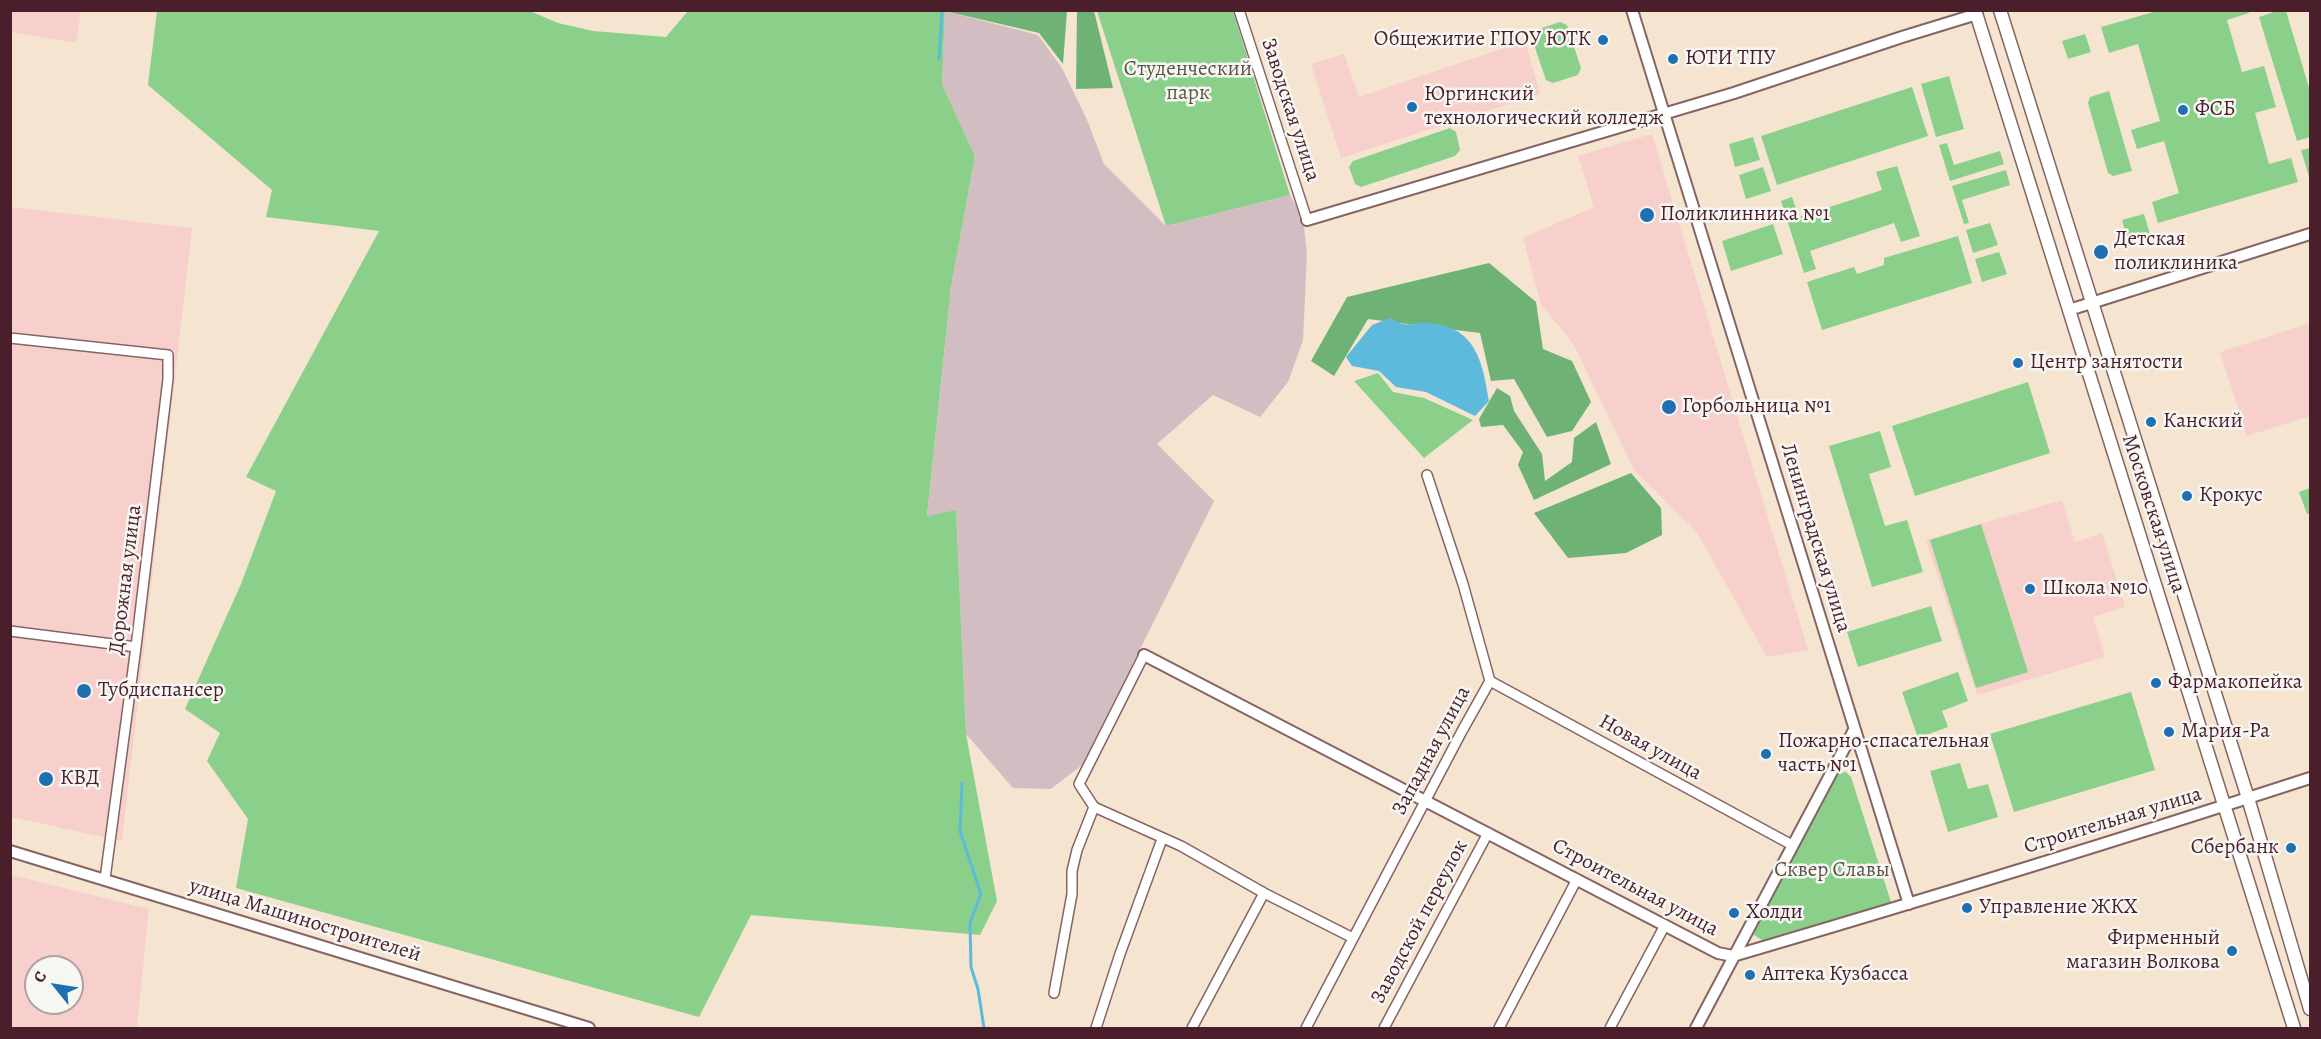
<!DOCTYPE html>
<meta charset="utf-8">
<style>
body{margin:0}
#map{position:relative;width:2321px;height:1039px;overflow:hidden;background:#f5e4d0;font-family:Alegreya,serif}
canvas{display:block}
.frame{position:absolute;inset:0;border:12px solid #4a1f2b;pointer-events:none}
.north{position:absolute;left:24px;top:955px;width:60px;height:60px;box-sizing:border-box;background:#f6f6f2;border:2px solid #b1a0a2;border-radius:50%;rotate:300deg;font-size:16px;font-weight:700;line-height:24px;text-align:center;color:#4a1f2b}
.north::after{content:'';display:block;margin:auto;width:21px;height:27px;background:#1f6fb2;clip-path:polygon(50% 0,100% 100%,50% 72%,0 100%)}
</style>
<div id="map">
<canvas width="2321" height="1039"></canvas>
<div class="frame"></div>
<div class="north">С</div>
</div>
<script>
const ctx = document.querySelector('canvas').getContext('2d');
ctx.lineJoin = 'round';
function fill(path, color) { ctx.fillStyle = color; ctx.fill(path, 'evenodd'); }
function trace(path, color, width, dash) { ctx.strokeStyle = color; ctx.lineWidth = width; ctx.lineCap = dash ? 'butt' : 'round'; ctx.setLineDash(dash || []); ctx.stroke(path); }
function write(font, color, halo, rows, align = 'center') {
  ctx.font = font + ' Alegreya,serif'; ctx.lineWidth = 5; ctx.setLineDash([]); ctx.textBaseline = 'middle'; ctx.strokeStyle = halo; ctx.fillStyle = color; for (const [text, x, y, turn = 0] of rows) {
    ctx.save(); ctx.translate(x, y); ctx.rotate((+turn || 0) * Math.PI / 180); ctx.textAlign = isNaN(turn) ? turn : align; if (halo) ctx.strokeText(text, 0, 0); ctx.fillText(text, 0, 0); ctx.restore();
  }
}
fill(new Path2D(`
 M10,11h71l-5,32 -65,-11z
 M1525,41l15,53 -199,64 -30,-94 33,-10 15,43z
 M1652,134l156,516 -41,7 -71,-126 -62,-61 -60,-125 -33,-41 -18,-66 71,-31 -16,-51z
 M11,207l181,21 -70,613 -111,-24z
 M2310,323v93l-63,20 -27,-84z
 M2062,500l13,42 27,-9 23,74 -32,10 12,40 -128,38 -51,-155z
 M11,875l138,34 -12,119h-126zM36,967h36v36h-36z`), '#f7d0cb');
fill(new Path2D(`
 M945,11l93,24 24,33 25,52 17,44 62,62 124,-31 13,23 4,36 -4,86 -15,42 -28,35 -47,-22 -56,49 57,57 -132,264 -31,24 -38,-1 -47,-54 -10,-224 -29,7 24,-230 24,-131 -33,-72z`), '#d2bec2');
fill(new Path2D(`
 M2280,10l6,1 24,80v46l-13,4 -38,-124z
 M157,11h373l28,12 35,8 73,6 22,-26h257l-3,73 33,72 -24,131 -24,229 29,-6 10,224 31,167 -17,34 -229,-20 -52,102 -463,-129 12,-69 -41,-58 13,-28 -35,-24 56,-125 35,-93 -30,-14 133,-246 -113,-14 6,-27 -124,-105z
 M1097,11h136l57,184 -124,31z
 M2157,11h91l1,2 -22,7 15,52 22,-6 12,41 -21,6 14,51 22,-6 7,24 -140,41 -6,-21 27,-9 -15,-52 -27,8 -6,-19 29,-9 -22,-77 -29,9 -8,-26z
 M1560,22l7,3 14,43 -3,7 -25,8 -7,-3 -14,-41 4,-9z
 M2085,34l6,18 -23,7 -6,-18z
 M1949,76l15,53 -28,8 -15,-53z
 M1912,87l16,49 -151,49 -16,-49z
 M2109,91l23,80 -19,5 -5,-3 -20,-70 2,-6z
 M1450,128l6,4 4,18 -5,6 -94,31 -6,-3 -6,-17 4,-6z
 M1753,137l7,23 -25,7 -6,-23z
 M1947,143l7,22 46,-14 4,13 -54,17 -11,-36z
 M2310,148v28l-1,1 -8,-27z
 M1897,166l23,70 -19,6 -7,-19 -84,28 6,18 -12,4 -23,-72 11,-4 7,20 83,-27 -6,-18z
 M1763,167l8,24 -25,8 -7,-24z
 M2006,170l4,15 -48,15 7,23 -5,1 -12,-38z
 M2144,214l6,20 -22,7 -6,-21z
 M1990,223l8,22 -25,8 -7,-23z
 M1773,224l10,30 -52,17 -9,-30z
 M1958,236l14,47 -150,47 -15,-48 47,-15 3,7 27,-9v-7z
 M1999,252l8,22 -25,8 -7,-23z
 M1378,373l15,19 31,6 49,22 -49,38 -70,-77z
 M2028,382l22,71 -135,43 -23,-70z
 M1880,431l11,36 -22,7 16,52 22,-6 16,52 -51,15 -43,-141z
 M2310,488v25l-3,1 -8,-22z
 M1981,524l47,148 -52,16 -46,-148z
 M1931,606l11,35 -84,26 -11,-35z
 M1958,672l10,29 -26,10 6,16 -30,11 -16,-46z
 M2131,692l24,78 -141,42 -24,-78z
 M1960,763l8,26 20,-5 10,33 -50,15 -18,-61z
 M1846,772l5,5 40,125 -120,38h-9l-8,-5 -3,-6 84,-156z`), '#8ad08a');
fill(new Path2D(`
 M945,11h122l-4,53 -24,-31z
 M1077,11h17l19,77 -37,1z
 M1489,263l47,39 7,47 29,12 19,41 -19,29 -25,6 -33,-58 -23,2 -11,-48 -112,-14 -34,57 -23,-15 36,-64z
 M1497,388l13,8 4,15 28,43 3,27 27,-19 2,-24 22,-16 15,42 -77,36 -16,-35 5,-13 -20,-27 -22,2 -2,-8z
 M1631,473l30,35 1,27 -36,18 -58,5 -34,-45z`), '#6fb276');
fill(new Path2D(`
 M1390,318c20,12 20,3 40,5 46,4 53,40 59,78l-14,15 -49,-24 -30,-5 -17,-16 -27,-5 -6,-9 26,-32z`), '#5ebadc');
trace(new Path2D(`
 M939,59l3,-49
 M962,783l-2,48 21,63 -11,29 1,44 7,22 6,39`), '#5ebadc', 3);
const minor = new Path2D(`
 M1239,10l68,210
 M10,338l158,17v24l-32,268 -31,232
 M10,631l126,16
 M1144,655l-65,129 15,23 87,39 83,47 89,45
 M1490,681l302,164
 M1054,993l18,-99v-23l5,-21 17,-43
 M1096,1028l24,-74 42,-115
 M1192,1028l72,-135
 M1306,1028l156,-297 28,-50 -27,-97 -36,-109
 M1384,1028l104,-195
 M1499,1028l78,-149
 M1610,1028l55,-103`);
const tertiary = new Path2D(`
 M1632,10l277,894
 M1307,220l427,-127 168,-56 75,-23
 M2069,310l241,-76
 M1144,655l574,298 15,3c194,-57 386,-116 577,-178
 M10,851l579,177
 M1696,1028l158,-298`);
const secondary = new Path2D(`
 M1975,10l319,1018
 M2000,10l248,788 62,211`);
trace(minor, '#866465', 12);
trace(tertiary, '#866465', 14);
trace(secondary, '#866465', 15);
trace(minor, '#fff', 9);
trace(tertiary, '#fff', 10);
trace(secondary, '#fff', 12);
for (const [x, y, r, color] of [
 [1603,40,6,"#1f6fb2"],
 [1673,59,6,"#1f6fb2"],
 [1412,107,6,"#1f6fb2"],
 [2183,110,6,"#1f6fb2"],
 [1647,215,8,"#1f6fb2"],
 [2101,252,8,"#1f6fb2"],
 [2018,363,6,"#1f6fb2"],
 [1669,407,8,"#1f6fb2"],
 [2151,422,6,"#1f6fb2"],
 [2187,496,6,"#1f6fb2"],
 [2030,589,6,"#1f6fb2"],
 [2156,683,6,"#1f6fb2"],
 [84,691,8,"#1f6fb2"],
 [2169,732,6,"#1f6fb2"],
 [1766,754,6,"#1f6fb2"],
 [46,779,8,"#1f6fb2"],
 [2291,848,6,"#1f6fb2"],
 [1967,908,6,"#1f6fb2"],
 [1734,913,6,"#1f6fb2"],
 [2232,951,6,"#1f6fb2"],
 [1750,975,6,"#1f6fb2"]
]) { const dot = new Path2D(); dot.arc(x, y, r, 0, 2 * Math.PI); ctx.fillStyle = color; ctx.fill(dot); trace(dot, '#f6f6f2', 2); }
write('21px', '#4a1f2b', '#f6f6f2', [
 ["Общежитие ГПОУ ЮТК",1591,40,"right"],
 ["ЮТИ ТПУ",1685,59],
 ["Юргинский",1424,95],
 ["технологический колледж",1424,119],
 ["ФСБ",2195,110],
 ["Поликлинника №1",1660,215],
 ["Детская",2114,240],
 ["поликлиника",2114,264],
 ["Центр занятости",2030,363],
 ["Горбольница №1",1682,407],
 ["Канский",2163,422],
 ["Крокус",2199,496],
 ["Школа №10",2042,589],
 ["Фармакопейка",2168,683],
 ["Тубдиспансер",98,691],
 ["Мария-Ра",2181,732],
 ["Пожарно-спасательная",1778,742],
 ["часть №1",1778,766],
 ["КВД",60,779],
 ["Сбербанк",2279,848,"right"],
 ["Управление ЖКХ",1979,908],
 ["Холди",1746,913],
 ["Фирменный",2220,939,"right"],
 ["магазин Волкова",2220,963,"right"],
 ["Аптека Кузбасса",1762,975]
], 'left');
write('21px', '#5d5448', '#f6f6f2', [
 ["Студенческий",1188,70],
 ["парк",1188,94],
 ["Сквер Славы",1832,871]
]);
write('21px', '#4a1f2b', '#f6f6f2', [
 ["Заводская улица",1290,110,72],
 ["Московская улица",2153,514,72],
 ["Ленинградская улица",1815,538,73],
 ["Дорожная улица",126,580,-83],
 ["Новая улица",1650,748,29],
 ["Западная улица",1432,751,-62],
 ["Строительная улица",2113,821,-17],
 ["Строительная улица",1635,888,28],
 ["улица Машиностроителей",305,921,17],
 ["Заводской переулок",1420,922,-62]
]);
</script>
